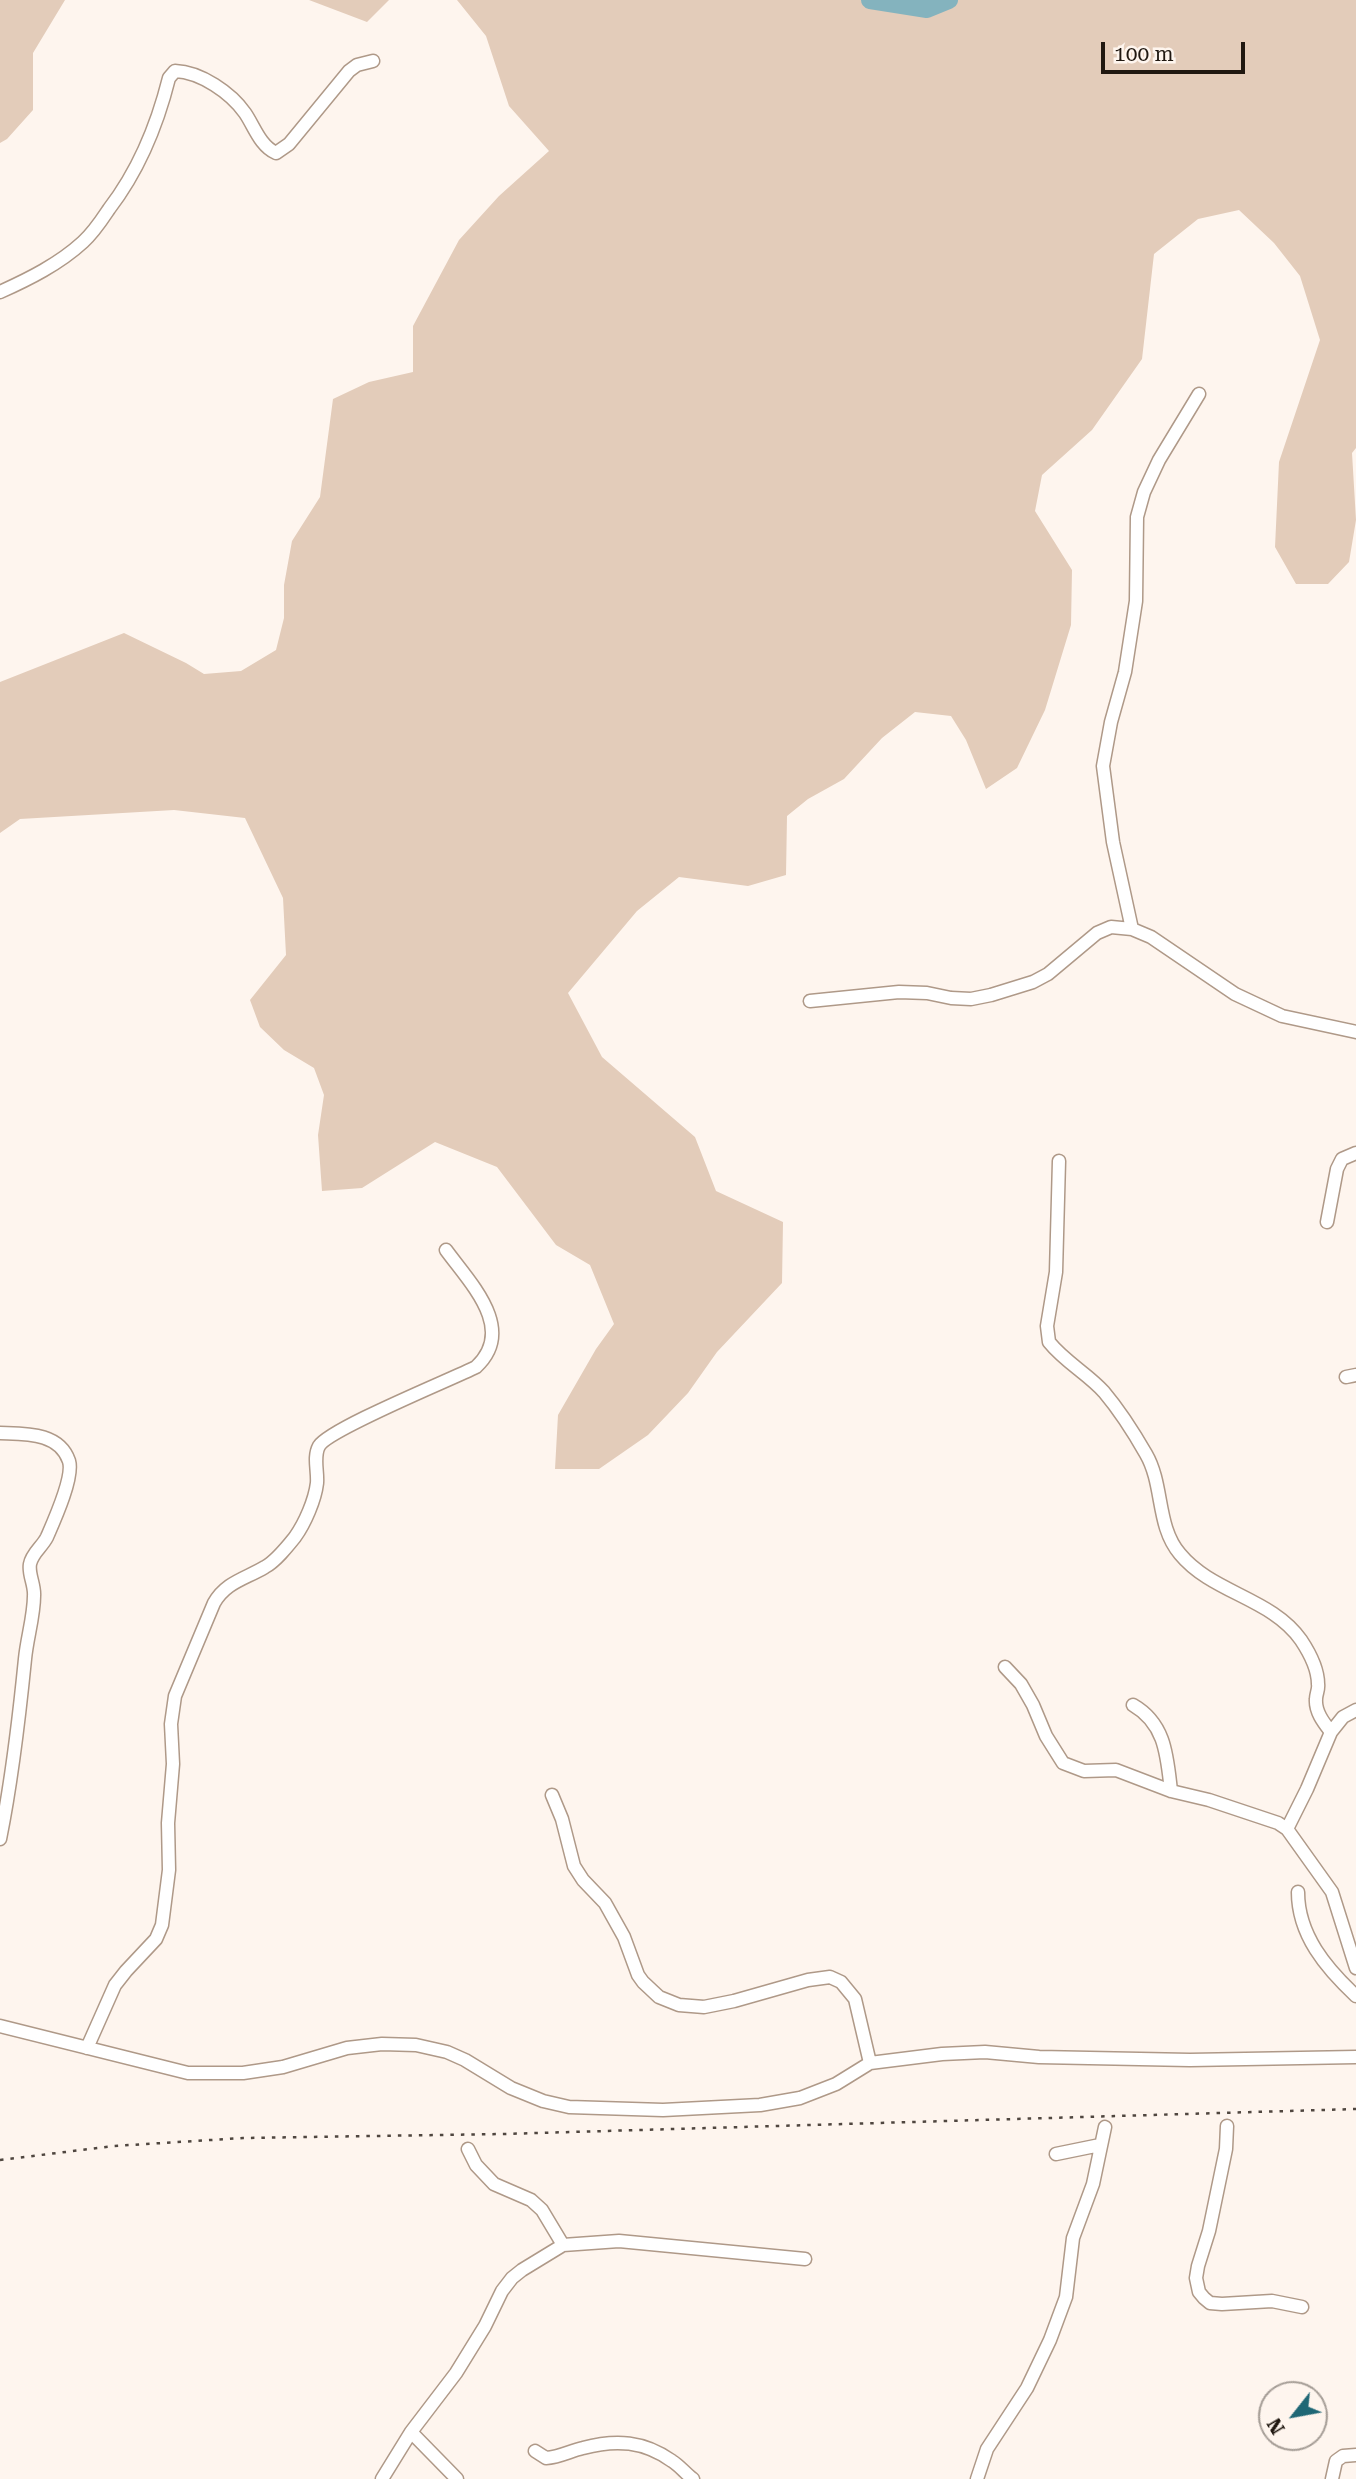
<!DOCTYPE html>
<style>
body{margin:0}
#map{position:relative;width:1356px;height:2479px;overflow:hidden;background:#fef5ee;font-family:"Roboto Serif",serif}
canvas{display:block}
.north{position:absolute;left:1258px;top:2381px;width:70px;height:70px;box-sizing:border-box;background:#fef5ee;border:2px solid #a59d96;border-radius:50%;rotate:239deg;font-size:19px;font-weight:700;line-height:28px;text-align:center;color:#201811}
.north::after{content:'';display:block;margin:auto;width:24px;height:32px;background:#1f6775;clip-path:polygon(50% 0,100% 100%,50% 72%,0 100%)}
.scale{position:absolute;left:1101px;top:42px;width:144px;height:32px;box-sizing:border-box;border:4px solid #201811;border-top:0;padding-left:9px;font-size:21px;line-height:24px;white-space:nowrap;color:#201811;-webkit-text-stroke:5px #fef5ee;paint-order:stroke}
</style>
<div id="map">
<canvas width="1356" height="2479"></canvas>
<div class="north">N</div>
<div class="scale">100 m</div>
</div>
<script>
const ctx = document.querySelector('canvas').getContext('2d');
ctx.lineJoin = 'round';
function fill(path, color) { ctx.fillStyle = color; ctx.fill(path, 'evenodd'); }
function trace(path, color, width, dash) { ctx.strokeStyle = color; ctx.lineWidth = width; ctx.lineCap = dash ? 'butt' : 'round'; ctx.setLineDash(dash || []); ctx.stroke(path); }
fill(new Path2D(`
 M0,0h65l-32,53v57l-26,29 -7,4z
 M309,0h80l-22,22z
 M457,0h899v448l-4,5 4,67 -7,42 -21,22h-32l-21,-37 4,-85 41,-122 -20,-64 -26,-33 -35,-33 -41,9 -44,35 -12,105 -50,71 -50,45 -7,36 37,59 -1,55 -26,85 -28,58 -31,21 -20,-49 -15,-24 -36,-4 -33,26 -38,41 -36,20 -21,17 -1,59 -38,11 -69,-9 -42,34 -69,82 34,64 93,80 21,54 67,31 -1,61 -65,69 -29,41 -40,42 -49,34h-44l3,-54 38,-66 18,-25 -24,-59 -34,-20 -59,-78 -62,-25 -73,46 -40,3 -4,-56 6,-40 -10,-27 -30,-18 -24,-23 -10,-27 36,-45 -3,-57 -38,-80 -71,-8 -154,9 -20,14v-151l124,-49 62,30 18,11 37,-3 35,-21 8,-32v-33l8,-44 28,-44 13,-98 36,-17 44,-10v-46l46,-86 40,-44 50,-45 -40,-45 -23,-70z`), '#e3ccba');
trace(new Path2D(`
 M870,0l57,9 22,-9`), '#84b3be', 18);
const minor = new Path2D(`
 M0,292c29,-13 59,-28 83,-50 11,-10 18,-21 26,-33 30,-39 48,-83 60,-131l6,-7c26,1 56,22 70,42 9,13 15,33 31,40l13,-9 60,-73 8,-6 16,-4
 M1132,929l-19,-87 -10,-76 8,-44 14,-50 11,-71 1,-84 7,-25 15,-32 40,-66
 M810,1001l89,-9 28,1 24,5 20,1 20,-4 42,-13 15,-8 49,-41 14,-6 21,2 19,8 84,57 47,22 74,16
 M1059,1161l-3,111 -9,54 2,16c16,20 39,32 55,50 16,19 30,41 42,62 18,31 10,72 34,100 32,39 92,44 121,86 8,12 17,28 17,44 1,5 -2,10 -2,15 -1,13 8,24 15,33
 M1327,1222l10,-53 5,-10 14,-6
 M1346,1377l10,-2
 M0,1433c25,1 59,-1 69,28 5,16 -15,60 -22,76 -5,10 -15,16 -17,27 -2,10 5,21 4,32 0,20 -7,42 -9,63 -6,60 -13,121 -25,180
 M1005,1667l16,17 12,21 13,31 17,27 21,8 32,-1 55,21 38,9 69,23 9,6 45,63 24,76
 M1133,1705c33,19 34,52 38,86
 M552,1795l10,24 12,47 9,14 22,23 19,34 14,38 5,7 16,15 20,8 25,2 30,-6 74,-21 22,-3 11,5 14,17 15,64
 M1287,1829l20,-40 24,-57 12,-15 13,-7
 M1298,1892c0,43 28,76 58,104
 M0,2026l188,47h55l40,-6 64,-19 35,-4 34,1 31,7 18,8 46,28 32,13 26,6 94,3 97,-5 40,-7 36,-14 34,-21 72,-9 43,-2 54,5 151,3 166,-3
 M87,2048l28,-63 11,-14 30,-32 6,-14 7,-55 -1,-47 5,-59 -2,-40 4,-28 39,-93c12,-21 31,-24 51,-36 11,-6 22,-20 30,-30 10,-14 20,-37 22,-54 1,-12 -4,-26 2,-37 10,-17 131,-66 157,-79 41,-38 -6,-84 -30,-117
 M1227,2126l-1,23 -17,82 -11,35 -2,12 3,14 5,6 6,5 12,1 50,-3 30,6
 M468,2149l8,16 18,19 37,16 11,10 21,35
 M1056,2154l44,-9
 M411,2432l46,47
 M535,2451l11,7c14,-1 24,-7 37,-10 33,-9 61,-7 89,13 8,5 14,13 21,18
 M382,2479l29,-47 45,-59 29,-47 17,-35 10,-13 10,-8 41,-25 56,-4 186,18
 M977,2479l10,-30 40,-61 23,-48 16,-43 7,-59 20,-54 12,-57
 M1332,2479l4,-18 7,-5 13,-1`);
trace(minor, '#af9988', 15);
trace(minor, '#fff', 12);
trace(new Path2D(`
 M0,2160l114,-14 129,-8 260,-4 853,-25`), '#4f463f', 2.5, [3.5, 7]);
</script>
